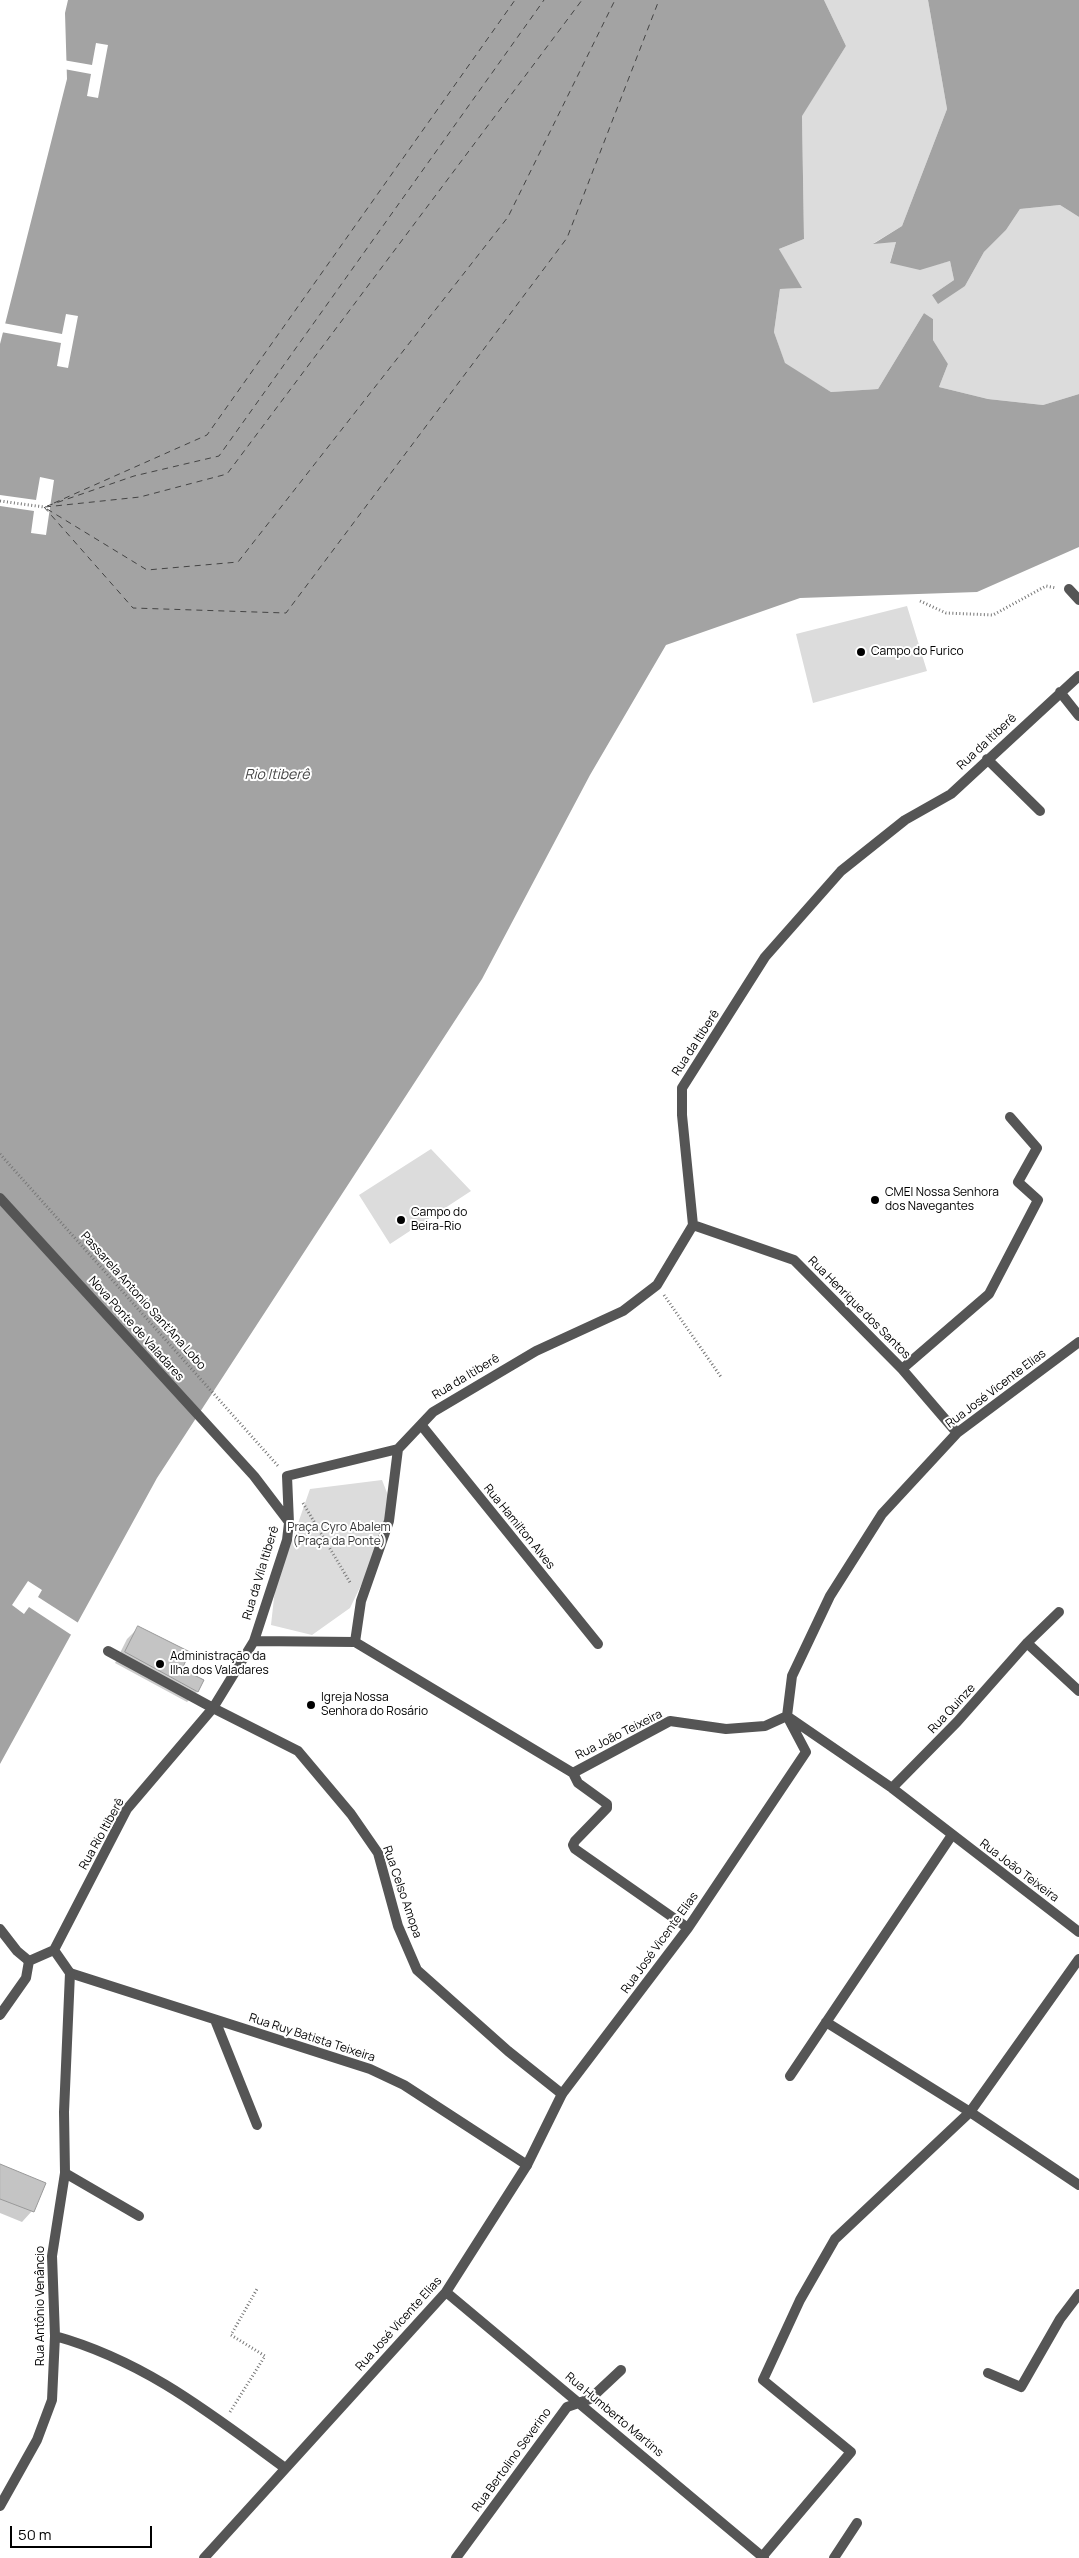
<!DOCTYPE html>
<meta charset="utf-8">
<style>
body{margin:0}
#map{position:relative;width:1079px;height:2558px;overflow:hidden;background:#fff;font-family:Manrope,sans-serif}
canvas{display:block}
.scale{position:absolute;left:10px;top:2526px;width:142px;height:22px;box-sizing:border-box;border:2px solid #000;border-top:0;padding-left:6px;font-size:15px;line-height:18px;white-space:nowrap;color:#000;-webkit-text-stroke:4px #fff;paint-order:stroke}
</style>
<div id="map">
<canvas width="1079" height="2558"></canvas>
<div class="scale">50 m</div>
</div>
<script>
const ctx = document.querySelector('canvas').getContext('2d');
ctx.lineJoin = 'round';
function fill(path, color) { ctx.fillStyle = color; ctx.fill(path, 'evenodd'); }
function trace(path, color, width, dash) { ctx.strokeStyle = color; ctx.lineWidth = width; ctx.lineCap = dash ? 'butt' : 'round'; ctx.setLineDash(dash || []); ctx.stroke(path); }
function write(font, color, halo, rows, align = 'center') {
  ctx.font = font + ' Manrope,sans-serif'; ctx.lineWidth = 4; ctx.setLineDash([]); ctx.textBaseline = 'middle'; ctx.strokeStyle = halo; ctx.fillStyle = color; for (const [text, x, y, turn = 0] of rows) {
    ctx.save(); ctx.translate(x, y); ctx.rotate((+turn || 0) * Math.PI / 180); ctx.textAlign = isNaN(turn) ? turn : align; if (halo) ctx.strokeText(text, 0, 0); ctx.fillText(text, 0, 0); ctx.restore();
  }
}
fill(new Path2D(`
 M824,0h104l19,109 -45,117 -28,17 22,-1 -6,20 30,7 30,-8 4,19 -22,15 33,-9 19,-34 22,-22 14,-21 40,-4 19,12v177l-36,11 -55,-6 -49,-12 9,-23 -15,-24v-21l-9,-6 -46,76 -47,3 -46,-28 -11,-32 6,-43 21,-1 -22,-39 25,-10 -2,-124 44,-69z
 M907,606l20,65 -114,32 -17,-69z
 M431,1149l40,42 -81,53 -31,-49z
 M382,1480l7,18 -9,48 -30,62 -38,27 -41,-10 4,-36 35,-100z`), '#dcdcdc');
fill(new Path2D(`
 M68,0h756l22,46 -44,70 2,123 -25,10 23,39 -22,1 -6,43 11,31 46,29 47,-3 46,-76 9,6v21l15,24 -9,23 49,12 55,6 36,-11v153l-102,45 -177,6 -134,47 -76,130 -108,204 -325,499 -157,286v-1420l67,-265 -2,-66z
 M928,0h151v217l-19,-12 -40,4 -14,21 -22,22 -19,34 -27,18 -6,-9 22,-15 -4,-19 -30,9 -30,-7 6,-21 -23,2 29,-18 45,-117z`), '#a3a3a3');
fill(new Path2D(`
 M96,43l12,2 -10,53 -11,-2 4,-22 -27,-5 -1,-9 29,5z
 M66,314l12,2 -10,52 -11,-2 4,-23 -60,-11 2,-9 59,11z
 M40,477l14,3 -8,55 -15,-2 3,-22 -34,-5v-11l36,5z
 M28,1581l14,9 -4,7 42,27 -7,12 -44,-29 -5,7 -12,-9z`), '#fff');
fill(new Path2D(`
 M138,1628l42,42 17,22 -10,10 -72,-39 12,-24z
 M0,2166l32,45 -10,11 -22,-9z`), '#0003');
trace(new Path2D(`
 M54,503l153,-68 308,-435
 M47,506l87,-30 85,-20 325,-456
 M44,507l89,101 153,5 281,-375 92,-238
 M45,507l95,-10 87,-23 355,-474
 M47,509l100,61 91,-8 270,-345 107,-217`), '#444', 1, [6, 5]);
const building = new Path2D(`
 M138,1626l52,26 -8,17 22,11 -6,12 -73,-40z
 M0,2164l46,19 -12,29 -34,-13z`);
fill(building, '#c4c4c4');
trace(building, '#999', 1);
trace(new Path2D(`
 M0,501l44,6
 M920,601l26,12 47,2 53,-29 10,2
 M0,1154l279,313
 M664,1295l57,82
 M303,1503l48,81
 M230,2412l35,-56 -34,-21 26,-46`), '#777', 3, [1, 2.5]);
trace(new Path2D(`
 M213,1708l85,43 53,63 27,39 20,73 19,44 91,81 54,43
 M0,1929l17,22 12,10
 M70,1973l300,96 34,16 123,80
 M215,2020l42,105
 M826,2022l144,90 109,73
 M790,2076l162,-241
 M988,2373l33,14 39,-68 19,-25
 M762,2557l89,-105 -88,-72 37,-80 35,-61 135,-127 109,-153`), '#555', 10);
trace(new Path2D(`
 M1069,589l10,11
 M1060,692l19,24
 M987,759l53,52
 M0,1198l254,278 35,46
 M693,1225l101,35 108,109 55,64
 M902,1369l87,-75 49,-94 -20,-18 19,-34 -27,-31
 M422,1426l176,218
 M398,1449l35,-37 103,-61 87,-40 34,-26 36,-60 -11,-110v-27l83,-131 76,-86 64,-51 46,-26 128,-118
 M254,1641l101,1 218,131 97,-52 56,8 39,-3 22,-10 105,72 187,144
 M355,1642l6,-41 28,-80 9,-72
 M1027,1643l52,48
 M108,1651l105,57
 M573,1773l5,10 29,21v4l-32,33 -2,4 2,4 113,79
 M892,1788l65,-66 70,-79 32,-31
 M0,2015l26,-37 3,-17 25,-11 73,-141 86,-101 41,-67 33,-101 2,-17 -2,-47 111,-27
 M65,2173l74,43
 M446,2292l318,266
 M55,2336c90,25 156,78 230,132
 M0,2506l37,-66 15,-40 3,-64 -3,-80 13,-83 -1,-61 6,-139 -16,-23
 M204,2558l242,-266 81,-127 35,-71 126,-166 118,-176 -19,-36 5,-40 38,-80 52,-82 75,-81 122,-91
 M456,2558l111,-151 23,-8 31,-29
 M834,2558l23,-35`), '#555', 10);
for (const [x, y, r, color] of [
 [861,652,5,"#000"],
 [875,1200,5,"#000"],
 [401,1220,5,"#000"],
 [160,1664,5,"#000"],
 [311,1705,5,"#000"]
]) { const dot = new Path2D(); dot.arc(x, y, r, 0, 2 * Math.PI); ctx.fillStyle = color; ctx.fill(dot); trace(dot, '#fff', 2); }
write('12px', '#000', '#fff', [
 ["Campo do Furico",871,652],
 ["CMEI Nossa Senhora",885,1193],
 ["dos Navegantes",885,1207],
 ["Campo do",411,1213],
 ["Beira-Rio",411,1227],
 ["Administração da",170,1657],
 ["Ilha dos Valadares",170,1671],
 ["Igreja Nossa",321,1698],
 ["Senhora do Rosário",321,1712]
], 'left');
write('12px', '#000', '#fff', [
 ["Rua da Itiberê",987,742,-43],
 ["Rua da Itiberê",696,1043,-57],
 ["Passarela Antonio Sant'Ana Lobo",143,1301,48],
 ["Rua Henrique dos Santos",859,1308,45],
 ["Nova Ponte de Valadares",136,1329,48],
 ["Rua da Itiberê",466,1377,-31],
 ["Rua José Vicente Elias",996,1389,-37],
 ["Rua Hamilton Alves",519,1527,51],
 ["Rua da Vila Itiberê",261,1573,-73],
 ["Rua Quinze",952,1709,-47],
 ["Rua João Teixeira",619,1735,-27],
 ["Rua Rio Itiberê",102,1834,-61],
 ["Rua João Teixeira",1019,1871,37],
 ["Rua Celso Amopa",402,1892,71],
 ["Rua José Vicente Elias",660,1943,-54],
 ["Rua Ruy Batista Teixeira",312,2038,18],
 ["Rua Antônio Venâncio",41,2306,-90],
 ["Rua José Vicente Elias",399,2324,-48],
 ["Rua Humberto Martins",614,2415,40],
 ["Rua Bertolino Severino",512,2460,-54]
]);
write('12px', '#333', '#fff', [
 ["Praça Cyro Abalem",339,1528],
 ["(Praça da Ponte)",339,1542]
]);
write('italic 14px', '#444', '#fff', [
 ["Rio Itiberê",277,775]
]);
</script>
